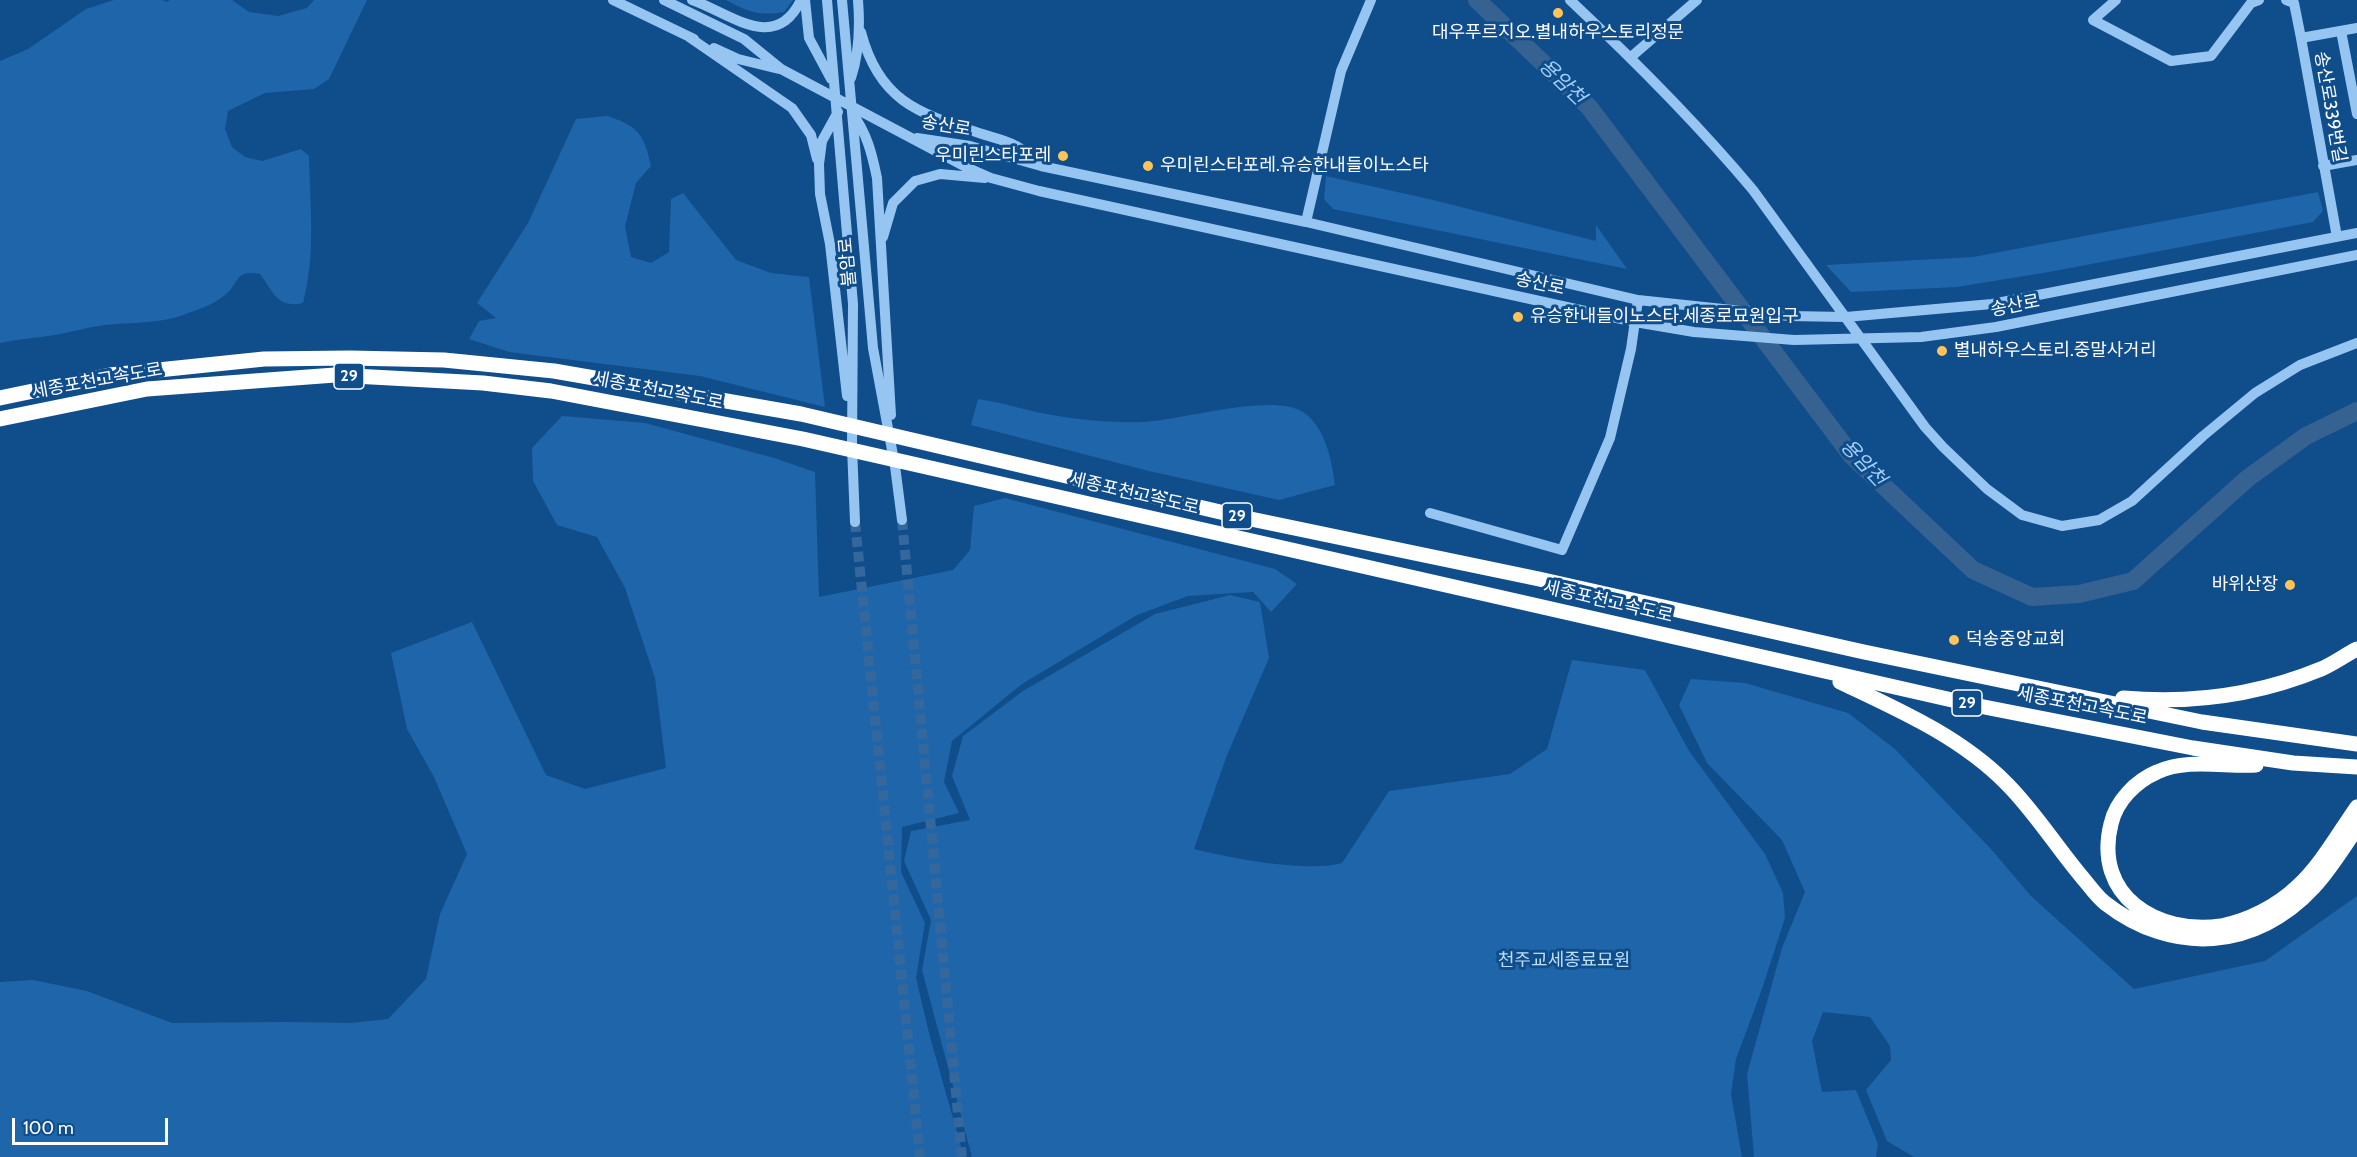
<!DOCTYPE html>
<meta charset="utf-8">
<style>
body{margin:0}
#map{position:relative;width:2357px;height:1157px;overflow:hidden;background:#104d8b;font-family:Cabin,sans-serif}
canvas{display:block}
.scale{position:absolute;left:12px;top:1118px;width:156px;height:27px;box-sizing:border-box;border:3px solid #fff;border-top:0;padding-left:8px;font-size:18px;line-height:21px;white-space:nowrap;color:#fff;-webkit-text-stroke:4px #104d8b;paint-order:stroke}
</style>
<div id="map">
<canvas width="2357" height="1157"></canvas>
<div class="scale">100 m</div>
</div>
<script>
const ctx = document.querySelector('canvas').getContext('2d');
ctx.lineJoin = 'round';
function fill(path, color) { ctx.fillStyle = color; ctx.fill(path, 'evenodd'); }
function trace(path, color, width, dash) { ctx.strokeStyle = color; ctx.lineWidth = width; ctx.lineCap = dash ? 'butt' : 'round'; ctx.setLineDash(dash || []); ctx.stroke(path); }
function write(font, color, halo, rows, align = 'center') {
  ctx.font = font + ' Cabin,"Noto Sans KR",sans-serif'; ctx.lineWidth = 6; ctx.setLineDash([]); ctx.textBaseline = 'middle'; ctx.strokeStyle = halo; ctx.fillStyle = color; for (const [text, x, y, turn = 0] of rows) {
    ctx.save(); ctx.translate(x, y); ctx.rotate((+turn || 0) * Math.PI / 180); ctx.textAlign = isNaN(turn) ? turn : align; if (halo) ctx.strokeText(text, 0, 0); ctx.fillText(text, 0, 0); ctx.restore();
  }
}
fill(new Path2D(`
 M114,0h48l5,2 3,-2h62l17,12 29,4 29,-8 7,-8h53l-38,79 -15,10 -49,4 -37,18 -3,18 7,18 13,10 17,4 39,-12 8,7c1,50 7,98 -6,147 -25,6 -30,-11 -43,-29 -26,-5 -20,9 -35,21 -12,10 -28,15 -42,20 -25,9 -52,7 -78,10 -17,2 -33,7 -50,10 -19,3 -37,4 -55,8v-282l28,-12 58,-40z
 M726,0h67l-9,12c-26,4 -35,0 -58,-12z
 M607,116c31,10 37,18 44,50l-15,17 -11,43 6,31 20,6 18,-11 2,-53 12,-6 53,67 35,13 38,4 16,130 -125,-31 -191,-24 -40,-13 10,-18 17,-3 -19,-15 51,-80 48,-104z
 M1326,176l107,24 163,41v-16l31,44 -294,-60 -9,-10z
 M2318,192l5,19 -10,11 -264,50 -92,15 -106,5 -25,-27 147,-8z
 M978,399c27,4 53,13 80,17 23,4 59,7 83,6 39,-1 130,-30 162,-10 22,14 29,49 32,73l-56,15 -130,-29 -178,-46z
 M562,416l83,7 129,35 41,14 4,125 134,-27 17,-20 4,-44 31,-8 270,71 22,15 -26,28 -18,-20 -65,4 -51,19 -115,69 -70,57 -8,41 15,31 -57,14 -1,45 24,51 -9,55 13,55 35,124h-964v-175l33,-2 54,11 85,32 116,-1 64,1 36,-4 38,-40 14,-65 27,-60 -33,-77 -27,-48 -16,-76 81,-31 74,153 39,14 81,-21 -11,-90 -30,-90 -28,-51 -40,-12 -24,-44 -1,-33z
 M1230,595l30,7 9,56 -42,97 -33,94c36,9 114,24 148,14l47,-72 121,-17 37,-25 25,-89 73,10 44,81 76,103 18,39 2,25 -23,71 -26,70 -5,35 11,63h-770l-50,-187 9,-50 -27,-59 7,-30 59,-11 -18,-44 11,-40 60,-45 132,-77z
 M1691,679l54,4 103,30 47,36 95,99 41,48 103,93 131,-28 92,-65v261h-443l-27,-16 -21,-51 25,-30 -1,-14 -20,-29 -47,-5 -11,29 10,51 34,-2 22,54 -2,13h-122l-7,-83 35,-126 23,-56 -23,-52 -75,-77 -28,-58z`), '#1f65a9');
trace(new Path2D(`
 M1477,0l112,107 263,349 121,114 59,27 47,-3 54,-13 115,-103 58,-42 51,-25`), '#356290', 18);
trace(new Path2D(`
 M902,520l60,637
 M855,522l65,635`), '#34689c', 10, [10, 5]);
trace(new Path2D(`
 M613,0l81,39
 M664,0l80,39 37,30 185,98 25,11 48,13 596,131 59,10 100,8 127,-3 75,-10 361,-72
 M692,0c38,13 83,54 109,0
 M805,0l4,38 22,41
 M827,0l26,304 -1,143 3,75
 M842,0l31,348 22,118 7,54
 M1570,0c64,60 126,122 183,190l172,237 18,20 44,42 35,26 40,11 37,-6 33,-19 71,-65 52,-43 45,-28 57,-22
 M2116,0l-23,20 78,41 40,-5 40,-53 8,-3
 M2286,0l8,3 7,35
 M2341,31l16,83
 M861,32c18,69 57,81 118,101 11,4 24,6 35,12 8,3 15,11 22,17
 M689,37l103,71 19,27 6,24
 M714,48l24,11 41,10
 M1631,57l66,-57
 M851,78c8,-24 9,-53 7,-78
 M838,112l-16,29 -3,23 1,30 10,50 17,152
 M852,113c15,20 20,41 25,65l14,237
 M917,138l53,8 71,20 265,56 332,78 151,16 57,1 146,-13 365,-71
 M2323,166l34,-6
 M1306,222l35,-151 30,-71
 M883,237l10,-34 22,-22 25,-7 45,4
 M2337,237l-36,-199 56,-10
 M1430,513l132,37 48,-112 21,-89 7,-49`), '#96c5f2', 10);
trace(new Path2D(`
 M0,398l110,-23 154,-16 86,-1 94,2 110,11 247,43 445,104 293,61 325,73 338,70 155,22
 M0,419l147,-30 188,-14 148,8 68,8 252,48 1171,266 219,43 100,15 64,4
 M1840,682c59,28 121,55 167,102 27,27 49,62 74,92 8,9 15,20 24,27 68,53 151,47 209,-16 16,-17 29,-39 43,-59
 M2123,698c68,6 135,-3 198,-29 12,-5 24,-14 36,-20
 M2256,765c-31,2 -69,-7 -99,7 -21,9 -41,29 -46,52 -18,72 46,111 110,102 27,-5 56,-20 76,-39 24,-22 41,-53 60,-80`), '#fff', 15);
for (const [x, y, r, color] of [
 [1558,13,6,"#ffc457"],
 [1063,156,6,"#ffc457"],
 [1148,166,6,"#ffc457"],
 [1518,317,6,"#ffc457"],
 [1942,351,6,"#ffc457"],
 [2290,585,6,"#ffc457"],
 [1954,640,6,"#ffc457"]
]) { const dot = new Path2D(); dot.arc(x, y, r, 0, 2 * Math.PI); ctx.fillStyle = color; ctx.fill(dot); trace(dot, '#104d8b', 2); }
for (const [x, y, w] of [
 [349,376,30],
 [1237,516,30],
 [1967,703,30]
]) { const box = new Path2D(); box.roundRect(x - w / 2, y - 13, w, 26, 4.5); ctx.fillStyle = '#104d8b'; ctx.fill(box); trace(box, '#fff', 1.5); }
write('bold 16px', '#fff', null, [
 ["29",349,376],
 ["29",1237,516],
 ["29",1967,703]
]);
write('18px', '#fff', '#104d8b', [
 ["대우푸르지오.별내하우스토리정문",1558,33,"center"],
 ["우미린스타포레",1051,156,"right"],
 ["우미린스타포레.유승한내들이노스타",1160,166],
 ["유승한내들이노스타.세종로묘원입구",1530,317],
 ["별내하우스토리.중말사거리",1954,351],
 ["바위산장",2278,585,"right"],
 ["덕송중앙교회",1966,640]
], 'left');
write('18px', '#fff', '#104d8b', [
 ["송산로339번길",2330,107,80],
 ["송산로",946,126,10],
 ["불암로",848,262,-95],
 ["송산로",1540,284,12],
 ["송산로",2015,306,-11],
 ["세종포천고속도로",97,381,-10],
 ["세종포천고속도로",658,391,11],
 ["세종포천고속도로",1134,494,13],
 ["세종포천고속도로",1608,602,13],
 ["세종포천고속도로",2082,706,11]
]);
write('18px', '#bddefd', '#104d8b', [
 ["천주교세종료묘원",1564,961]
]);
write('italic 20px', '#a2cff9', '#104d8b', [
 ["용암천",1562,82,44],
 ["용암천",1863,463,47]
]);
</script>
